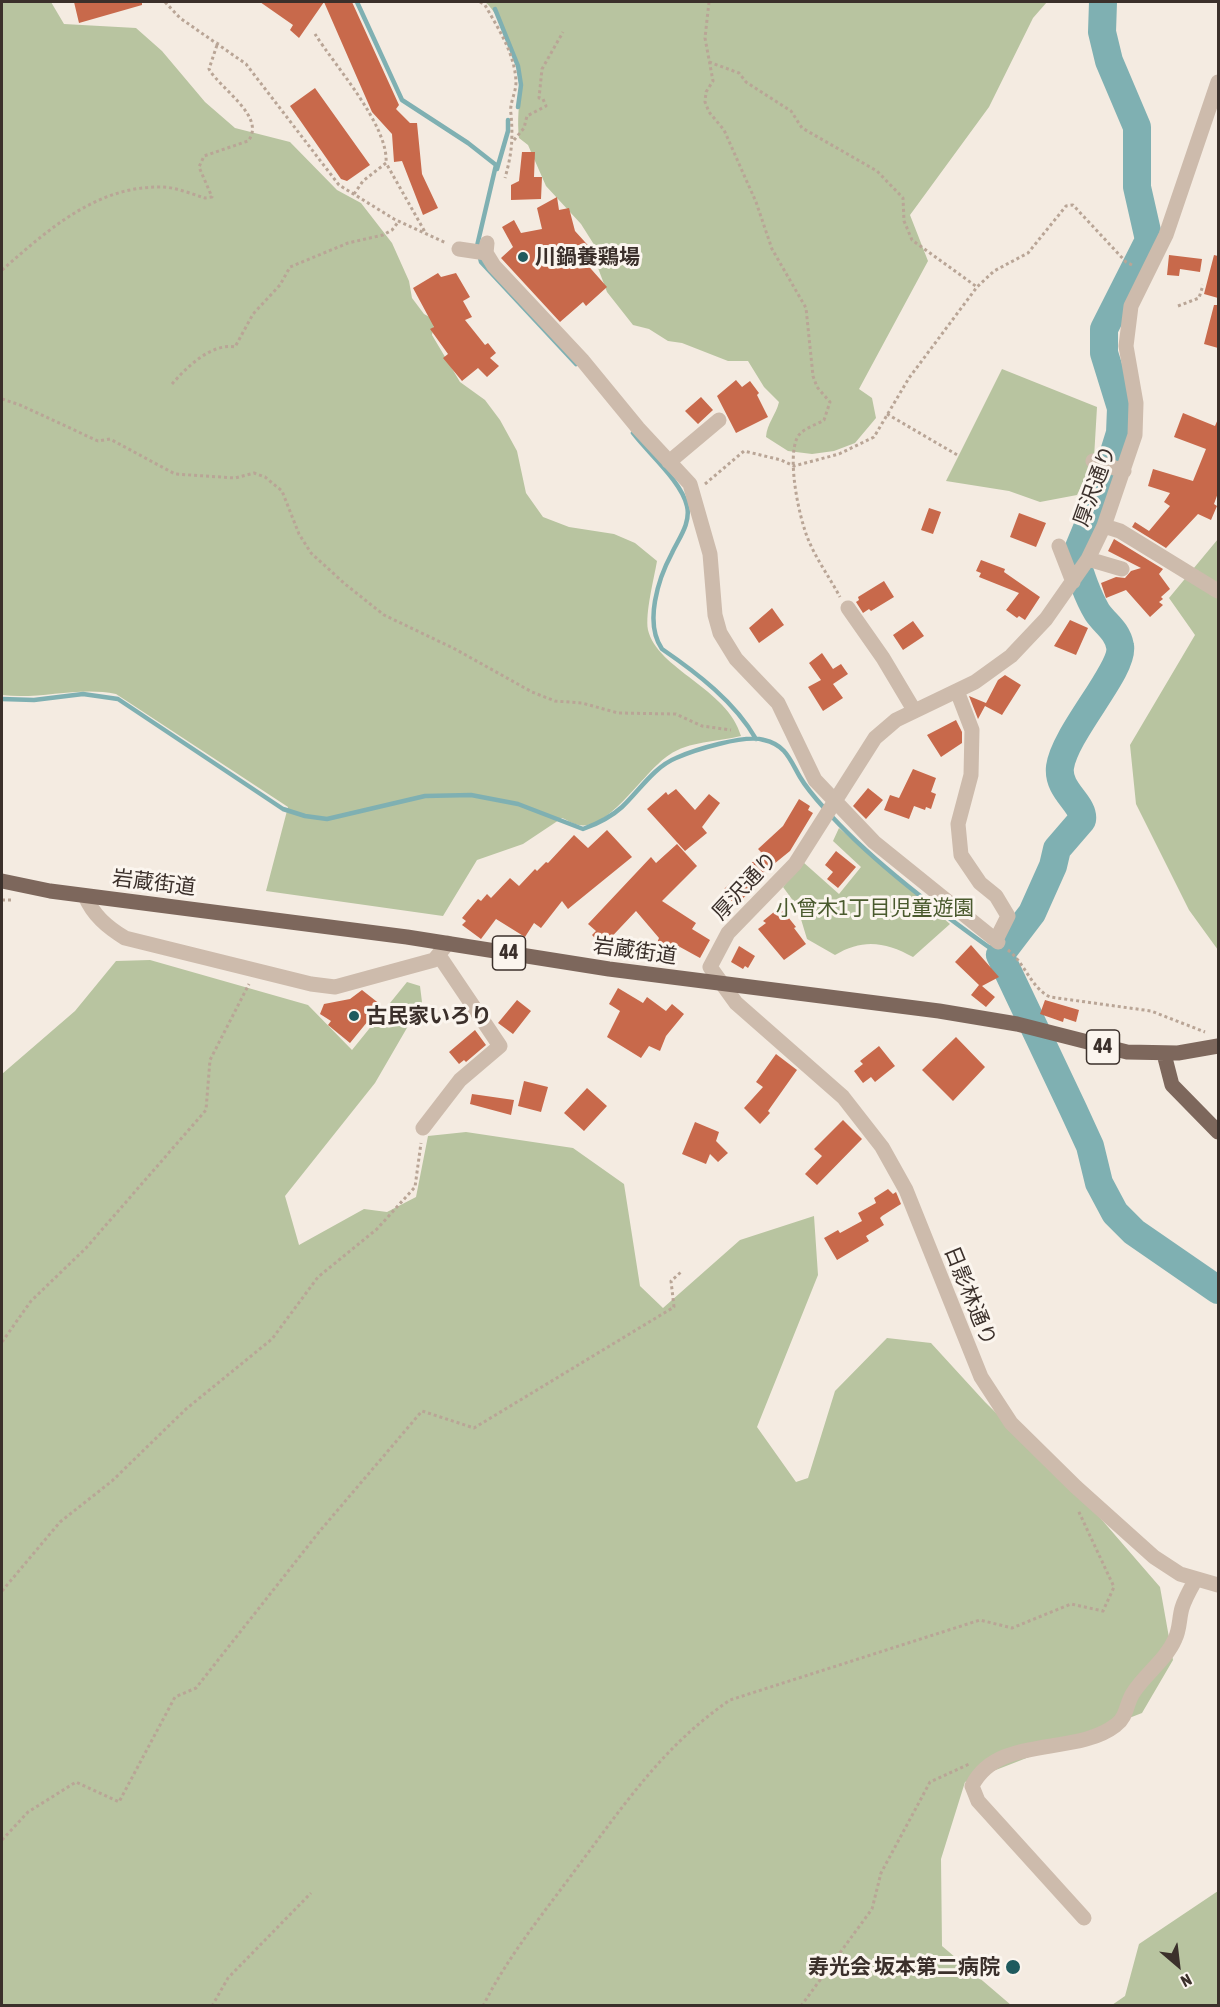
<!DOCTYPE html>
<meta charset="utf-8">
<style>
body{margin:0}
#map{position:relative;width:1220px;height:2007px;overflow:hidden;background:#f4ebe1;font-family:"Asap Condensed",sans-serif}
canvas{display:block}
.frame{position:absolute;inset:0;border:3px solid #3b302b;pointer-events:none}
.north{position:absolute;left:1148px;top:1935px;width:60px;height:60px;-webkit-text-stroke:4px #fbf5ee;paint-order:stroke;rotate:152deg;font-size:16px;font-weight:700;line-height:24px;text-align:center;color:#3b302b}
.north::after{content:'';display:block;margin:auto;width:21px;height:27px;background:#3b302b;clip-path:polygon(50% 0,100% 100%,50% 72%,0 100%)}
</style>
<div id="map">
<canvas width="1220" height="2007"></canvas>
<div class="frame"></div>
<div class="north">N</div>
</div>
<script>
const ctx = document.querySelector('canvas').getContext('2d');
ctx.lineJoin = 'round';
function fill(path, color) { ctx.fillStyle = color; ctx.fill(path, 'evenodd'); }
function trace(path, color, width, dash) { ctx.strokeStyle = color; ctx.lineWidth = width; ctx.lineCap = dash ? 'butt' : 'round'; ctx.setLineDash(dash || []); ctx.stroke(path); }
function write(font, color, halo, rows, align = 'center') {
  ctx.font = font + ' "Asap Condensed","Noto Sans JP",sans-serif'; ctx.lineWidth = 6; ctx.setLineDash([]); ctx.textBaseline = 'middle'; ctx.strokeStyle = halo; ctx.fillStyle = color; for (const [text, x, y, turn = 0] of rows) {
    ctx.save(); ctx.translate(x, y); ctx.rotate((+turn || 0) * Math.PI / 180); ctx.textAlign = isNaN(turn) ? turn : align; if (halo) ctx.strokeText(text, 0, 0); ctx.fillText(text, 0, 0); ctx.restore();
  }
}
fill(new Path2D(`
 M2,2h49l13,22 72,4 26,23 43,51 30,26 55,14 47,48 24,13 31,40 17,38 3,17 12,16 11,6 -3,15 28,47 25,18 15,20 17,31 9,42 17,24 26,10 45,7 21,9 22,18c-3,18 -12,52 -9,69 9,39 80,59 93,106 -24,6 -52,5 -72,19 -24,15 -60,76 -90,70 -6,-1 -12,-5 -17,-7l-39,26 -46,16 -34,56 -177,-25 22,-84 -172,-113c-38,-8 -76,6 -114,1z
 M485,2h562l-14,16 -44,89 -79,108 18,46 -69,128 13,9 4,20 -21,25 -21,8 -22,3 -24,-3 -22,-14c1,-14 10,-22 13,-35l-15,-15 -16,-26h-20l-46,-18 -14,-2 -19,-12 -16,-4 -26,-33 -12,-32 -2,-17 -12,-19 -35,-38 -18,-41 -9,-7c-2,-18 0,-34 2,-51 2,-21 -20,-72 -36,-85z
 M1002,369l95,38 -3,51 -17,37 -37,7 -31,-11 -63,-10z
 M1218,539v411l-29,-40 -53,-106 -6,-59 65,-110 -26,-37z
 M839,828l111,96 -37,33c-27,-15 -50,-19 -78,-2l-28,-16 -10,-33 -14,-19 20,-25 36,32 22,-27 -28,-26z
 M150,960l158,45 44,45 55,-68 13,4 2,16 -47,81 -90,113 14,49 65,-36 23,3 29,-15 12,-61 38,-4 107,16 51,36 16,102 23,22 77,-68 74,-24 4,59 -61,152 39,55 12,-4 27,-87 52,-53 44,5 54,59 104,103 71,82 13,73 -31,53 -177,69 -24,77 1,87 69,59h-1009v-931l73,-63 41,-50z
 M1218,1891v114h-106l13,-9 14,-52z`), '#b8c4a0');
trace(new Path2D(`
 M357,2l45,98 66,43 28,22 -19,81 4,16 95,102
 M495,9l23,57 3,19 -3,22
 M497,169l11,-38v-11
 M633,433c15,20 49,49 54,73 4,17 -8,32 -15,47 -14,26 -28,70 -10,96 35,24 73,53 94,90
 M2,699l32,1 49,-6 35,5 165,110 22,7 22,3 98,-23 46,-1 47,9 65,25c14,-5 28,-12 39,-22 17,-16 32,-40 54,-49 18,-8 69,-24 88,-18 22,5 26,20 36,37 7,12 16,22 25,32 46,52 118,106 175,146`), '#7fb0b2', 4.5);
trace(new Path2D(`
 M1103,2l-1,30 7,29 28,66v60l12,53 -45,89v24l17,55 -1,25 -19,61 -26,63c6,19 12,38 22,55 8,12 20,18 23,34 5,23 -55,86 -60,121 -3,24 25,37 22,53l-25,29 -4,17 -21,47 -32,42 73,154 17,37 9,37 16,30 19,19 84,58`), '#7fb0b2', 28);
fill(new Path2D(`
 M74,2h68v3l-63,18z
 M260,2h92l47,103 -3,4 14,14h7l5,51 16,34 -15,7 -21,-54 -8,1 -2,-28 -20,-22 -48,-110 -25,36 -9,-8 3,-5z
 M315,88l55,77 -23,16 -6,-2 -51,-73z
 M522,152h13l-1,25h8l-1,22 -30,1v-15l8,-4z
 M557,197l2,13 10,-2 6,23 19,21 -10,9 23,26 -21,19 -3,-4 -23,20 -59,-64 12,-11 -11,-20 12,-7 7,13 21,-4 -5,-21z
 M1169,255l33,4 -2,13 -20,-3 -1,7 -12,-1z
 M1214,255l4,1v42l-14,-4z
 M438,273l3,4 15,-4 14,24 -7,4 9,16 -7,3 20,25 3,-2 8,10 -6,5 9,8 -12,11 -9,-9 -16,13 -19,-23 5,-4 -18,-25 4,-2 -21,-39z
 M1214,305h4v43l-14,-4z
 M736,380l6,7 8,-6 9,12 -2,2 11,22 -32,16 -19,-37z
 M701,397l12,13 -15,14 -13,-13z
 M1183,413l32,13 3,-7v74l-4,11 3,2 -6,14 -13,-6 -32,34 -34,-21 3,-5 14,9 21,-25 -6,-4 6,-9 -22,-7 5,-17 40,12 13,-32 -32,-12z
 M929,508l12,4 -8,22 -12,-4z
 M1019,513l27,10 -10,24 -26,-10z
 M1114,539l49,30 -4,5 11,15 -9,8 2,2 -4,3 4,3 -13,12 -24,-27 -20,8 -5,-15 15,-6 9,1 6,-7 10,-3 -33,-17z
 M981,560l24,9 -1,3 36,25 -15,23 -6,-4 -2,2 -11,-8 13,-17 -40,-16 2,-4 -5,-2z
 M884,581l10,16 -23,14 -2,-2 -6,4 -7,-11 3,-2 -1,-3z
 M772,608l12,17 -25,18 -10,-15z
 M1070,620l18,8 -12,27 -22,-9z
 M913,621l11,15 -21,14 -10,-15z
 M822,653l11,16 8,-5 7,10 -15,10 10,14 -20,13 -15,-24 13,-7 -12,-17z
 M1005,675l16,10 -19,30 -17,-9 -7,13 -9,-23 17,7 12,-23z
 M956,720l6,12v11l-21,14 -14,-22z
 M913,769l23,9 -5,14 5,2 -5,15 -5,-2 -1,3 -11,-4 -5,13 -25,-9 6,-15 9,3z
 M868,788l15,12 -17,19 -13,-13z
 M676,789l19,21 14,-16 11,9 -18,24 5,6 -22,18 -38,-42 19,-17 2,3z
 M799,799l11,7 -2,4 5,3 -23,38 -37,30 2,6 -19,18 -14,-14 37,-35 2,-4 -3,-3 25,-23z
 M607,830l25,27 -64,52 -6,-8 -21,27 -7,-5 -9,14 -29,-18 -15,20 -19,-14 4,-4 -4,-3 16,-19 3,2 6,-7 4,4 19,-20 9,8 16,-17 2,2 9,-9 2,1 26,-28 14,13z
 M677,844l20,22 -35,35 34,22 -4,6 18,11 -10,18 -20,-11 -5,8 -18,-12 2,-5 -23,-27 -33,35 -11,-11 4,-4 -8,-7 63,-67 5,6z
 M836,851l20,16 -18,21 -11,-9 6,-7 -8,-7z
 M780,907l16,20 -2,1 12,16 -22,16 -26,-31 8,-6 -3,-2z
 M971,945l28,32 -17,9 13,11 -9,10 -15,-12 8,-10 -24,-23z
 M739,946l16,10 -7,12 -3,-2 -2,3 -12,-7z
 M618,988l25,15 4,-6 19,14 6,-7 12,10 -18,22 -6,15 -11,-5 -8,12 -34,-21 13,-26 -11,-7z
 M362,990l19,15 -31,38 -22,-18 3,-4 -11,-7 4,-10 26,-5z
 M517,1000l14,11 -18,23 -15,-11z
 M1045,1000l34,10 -3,12 -12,-4 -1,4 -23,-8z
 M475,1030l11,15 -20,17 -2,-2 -5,4 -10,-12z
 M956,1037l29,30 -32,34 -31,-31z
 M879,1046l16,20 -20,16 -4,-5 -8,6 -9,-12 9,-7 -3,-3z
 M776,1054l21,16 -29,41 2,2 -10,11 -16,-16 19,-21 -7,-5z
 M524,1081l24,6 -7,25 -23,-6z
 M587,1088l20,18 -23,25 -20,-18z
 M472,1094l42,6 -3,15 -41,-11z
 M843,1120l19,19 -45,46 -12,-11 17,-18 -8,-7z
 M695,1122l24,10 -3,9 12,12 -10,9 -8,-8 -4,10 -24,-10z
 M888,1189l5,5 3,-2 5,12 -19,12 -2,2 4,7 -18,11 3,5 -32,19 -13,-22 14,-8 2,3 22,-12 -4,-8 18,-10 -2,-5z`), '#c8694b');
trace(new Path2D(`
 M165,2l15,16 66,46 93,121 55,34 52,24
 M480,2l5,3c14,25 30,49 31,77 0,11 -7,22 -5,32 2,25 1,39 -6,64
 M709,2l-4,36 8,43 -7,11 -1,10 4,10 15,18 32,72 16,47 34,59 7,68 4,11 13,15 -6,18c-8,5 -23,9 -27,18 -10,22 2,79 11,101 8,20 22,39 32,58
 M315,34c20,32 74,92 71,129
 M709,62l30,11 7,9 45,29 11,17 75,43 26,27 1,23 8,19 65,47
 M514,140l10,-12 3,-12 19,-10 -3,-7 -4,-1 3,-29 21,-37
 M354,194l9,-13 23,-18 39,69
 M2,270c46,-40 94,-84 159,-83 15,0 30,7 44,11l7,-1 -13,-30 5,-11 44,-15c19,-24 -28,-52 -39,-72l9,-27
 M1178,306l21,-8 4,-13
 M172,384c15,-17 39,-41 63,-37l18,-33 27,-29 10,-18 58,-24 35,-8 9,-5 7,-9
 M2,399l18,6 78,36 12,-2 65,35 60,4 19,-5 11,4 17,14 17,43 12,19 34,31 39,31 71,34 77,43 23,9 27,2 36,10 58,1 26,12 29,4
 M887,414l72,42
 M705,484l39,-33 37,9 13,6 45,-12 35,-17 35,-59 68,-91 17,-16 34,-18 38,-47 7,-1 53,57 8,4
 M2,900h10
 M1008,950c17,13 23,38 42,47l101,14 54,21
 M2,1342l29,-41 55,-53 120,-138 4,-50 39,-76
 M2,1591l58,-69 52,-41 74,-72 86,-70 46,-62 59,-48 38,-42 6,-44
 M2,1840l26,-28 48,-30 43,20 56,-105 21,-9 123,-156 103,-121 52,17 200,-121 -3,-26 10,-9
 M212,2006l16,-28 83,-85
 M483,2006c25,-50 60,-92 93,-137 48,-64 87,-123 154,-169l250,-80 32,8 59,-24 32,7 11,-24 -36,-77
 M801,2006l71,-97 9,-36 49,-91 39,-18`), '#b9a596', 3, [3, 3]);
trace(new Path2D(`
 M1218,82l-52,153 -35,71 -5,40 10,57 -1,32 -31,91 -16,33 -42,60 -35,37 -36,26 -79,38 -21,18 -80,126 -67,69 -18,34 26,36 107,94 39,50 24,43 75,187 30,46 65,64 78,70 26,17 38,11
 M487,243l-1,10 8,13 89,95 55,67 52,56 20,70 5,61 5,18 16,26 42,44 37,77 59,62 124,100
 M459,249l27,4
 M1093,461l31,10
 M669,462l50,-42
 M1104,526l16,5 98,60
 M1059,546l14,36
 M1088,559l34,10
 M848,608l35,50 31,52
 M957,691l15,39 -1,45 -13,49 3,31 19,28 16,13 12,20 -12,24
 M85,896c8,19 22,31 40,42l186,46 24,3 99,-27 14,-17
 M423,1128l37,-48 40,-34 -60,-89
 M1084,1918l-106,-117 -6,-15c26,-52 103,-29 144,-61 11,-8 10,-21 17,-32 12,-19 33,-33 42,-54 5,-10 4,-21 7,-31 3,-10 9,-20 14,-29`), '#cdbbac', 15);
trace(new Path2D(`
 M2,881l48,10 357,46 202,32 330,42 78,13 110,28 51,1 40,-7
 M1164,1054l8,31 46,47`), '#7d675c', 15);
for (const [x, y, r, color] of [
 [523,257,6,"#1f5a5e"],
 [354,1016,6,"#1f5a5e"],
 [1013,1967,8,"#1f5a5e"]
]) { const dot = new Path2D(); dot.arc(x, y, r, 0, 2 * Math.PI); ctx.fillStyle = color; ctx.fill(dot); trace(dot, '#fbf5ee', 2); }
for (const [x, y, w] of [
 [509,953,33],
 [1103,1047,33]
]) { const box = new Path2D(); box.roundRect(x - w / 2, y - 17, w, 34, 4.5); ctx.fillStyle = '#fbf5ee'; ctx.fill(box); trace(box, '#3b302b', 1.5); }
write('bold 20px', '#3b302b', null, [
 ["44",509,953],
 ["44",1103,1047]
]);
write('bold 21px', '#3b302b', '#fbf5ee', [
 ["川鍋養鶏場",535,257],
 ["古民家いろり",366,1016],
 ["寿光会 坂本第二病院",1000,1967,"right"]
], 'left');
write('21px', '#3b302b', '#fbf5ee', [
 ["厚沢通り",1095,486,-70],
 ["岩蔵街道",154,883,7],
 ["厚沢通り",745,886,-47],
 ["岩蔵街道",635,951,8],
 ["日影林通り",970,1296,68]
]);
write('21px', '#4a5a2e', '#fbf5ee', [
 ["小曾木1丁目児童遊園",875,908]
]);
</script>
